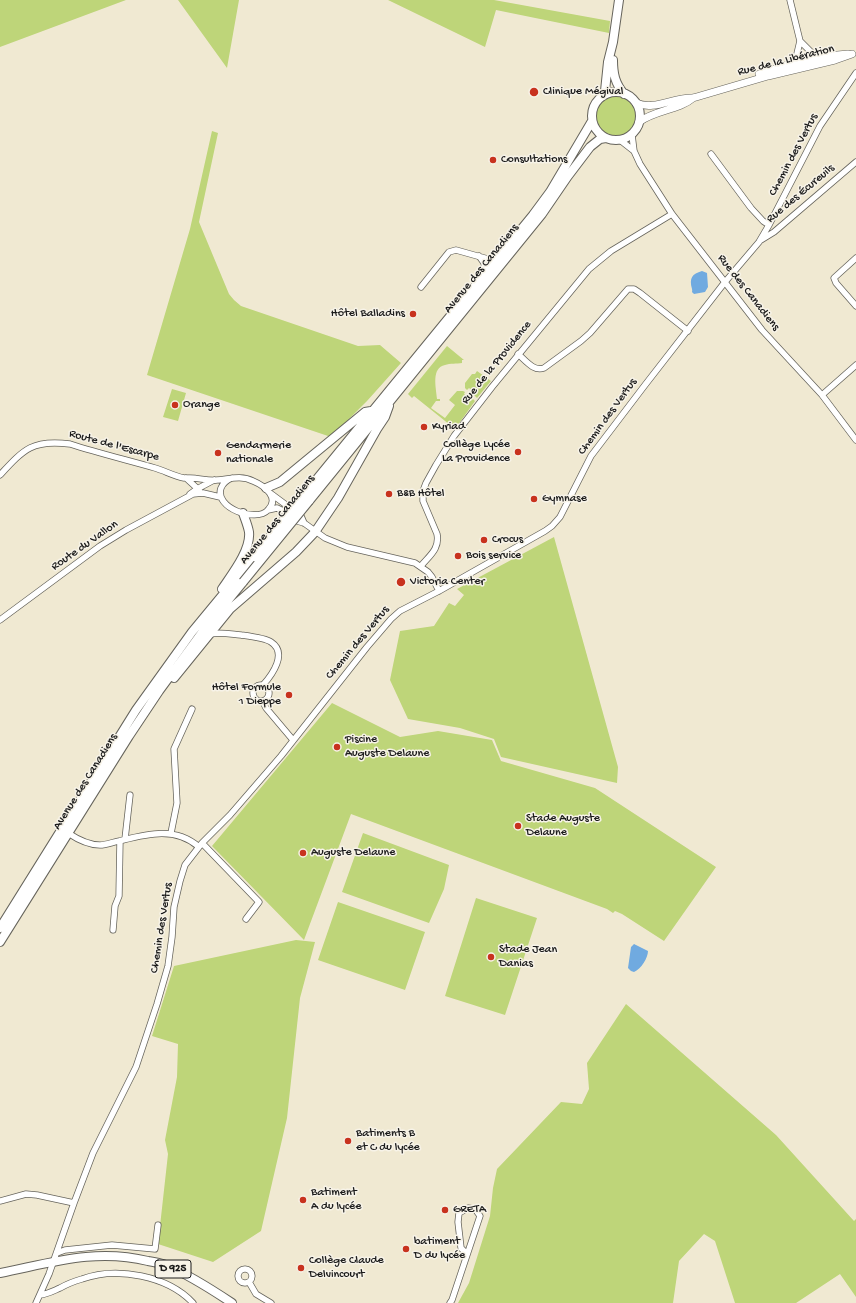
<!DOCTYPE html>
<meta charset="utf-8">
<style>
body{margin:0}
canvas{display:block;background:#f0e9d2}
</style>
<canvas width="856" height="1303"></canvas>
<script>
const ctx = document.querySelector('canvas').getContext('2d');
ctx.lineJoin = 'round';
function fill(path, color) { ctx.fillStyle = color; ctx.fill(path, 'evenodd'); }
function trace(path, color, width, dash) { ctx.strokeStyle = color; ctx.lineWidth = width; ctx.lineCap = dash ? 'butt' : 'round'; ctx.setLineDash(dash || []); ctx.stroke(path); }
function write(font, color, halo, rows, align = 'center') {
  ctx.font = font + ' "Gochi Hand",sans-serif'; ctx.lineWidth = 3; ctx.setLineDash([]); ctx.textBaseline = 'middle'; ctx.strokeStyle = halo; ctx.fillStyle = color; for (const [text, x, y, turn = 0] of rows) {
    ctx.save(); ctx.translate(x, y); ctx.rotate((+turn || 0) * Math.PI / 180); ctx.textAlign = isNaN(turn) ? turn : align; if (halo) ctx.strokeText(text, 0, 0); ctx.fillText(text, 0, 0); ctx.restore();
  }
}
fill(new Path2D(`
 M0,0h126l-126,47z
 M178,0h61l-12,68z
 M388,0h106l116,21 -1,12 -113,-23 -11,37z
 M595 116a21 21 0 1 1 42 0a21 21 0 1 1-42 0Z
 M212,131l6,2 -19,89 30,72 5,6 7,6 117,40 22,-1 21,18 -34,38 -36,36 -184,-62 43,-146z
 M447,346l17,14h-2v3c-5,1 -12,0 -17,2 -14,3 -9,22 -8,34h3v2h-4l-5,7 14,10 10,-13 -6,-5 8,-9h6l2,1 -1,2 6,5 2,-1 3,3 -20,28 -41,-33 -2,2 -4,-4z
 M477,371l14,10 -14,17 -3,-3 1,-2 -6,-5 -2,2 -2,-2v-5l7,-9h3z
 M172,389l14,4 -8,28 -15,-4z
 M554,537l64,230 -1,16 -116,-26 -7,-18 -34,-11 -52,-9 -18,-39 10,-49 34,-5 15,-23 6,3 9,-11 -7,-6z
 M332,703l68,34 38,-6 54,9 9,21 94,27 121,79 -52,74 -42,-27 -7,-3 -2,2 -6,-4 -256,-95 -47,126 -92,-94z
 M363,833l86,32 -5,24 -15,34 -87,-31z
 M476,898l61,20 -32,97 -60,-19z
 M338,902l87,30 -20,58 -87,-30z
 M296,940l19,2 -15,56 -13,120 -26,113 -48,31 -55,-18 10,-90 -3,-14 12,-63 1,-33 -26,-8 22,-70z
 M626,1004l150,131 78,86 2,-2v78l-16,-23 -44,29h-61l-20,-62 -11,-7 -25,27 -6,42h-215l11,-20 21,-67 3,-28 4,-19 64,-67 21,2 7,-15 -2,-26z`), '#bed579');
fill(new Path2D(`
 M702,271l5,2 1,14 -3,5 -11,2c-4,-4 -1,0 -2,-5 -3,-11 0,-15 10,-18z
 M634,944l14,7c0,7 -7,18 -14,21l-3,-1 -3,-3 3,-21z`), '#70aae0');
const street = new Path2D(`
 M790,0l10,41 13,13 1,2 -1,7
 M797,63l-1,-5 4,-17
 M632,135l2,16 6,13 32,50 90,116 60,65 34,45
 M620,140l14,11
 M711,154l40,54 12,13 6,4
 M761,240l13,-8 82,-70
 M479,256l5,7 1,10
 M856,258l-22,20 2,5 20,23
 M421,287l28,-35 7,-2 32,9 9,-2
 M518,354c8,7 16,18 26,14l37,-27 9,-8 38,-44h6l6,4 48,38
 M822,395l34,-30
 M0,475c24,-26 33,-36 70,-31 28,9 57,16 85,24 10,3 19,8 29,10 4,0 2,0 6,0 9,0 18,3 27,2 13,-1 24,-5 36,1 12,5 27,17 15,29 -12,13 -54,-2 -47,-22 2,-5 6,-8 11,-10
 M186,478l13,12
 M270,493l31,23 3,7
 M190,494l7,-5 17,-9
 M268,510l9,-2 6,3 14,10 7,2 21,15 22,9 68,16 13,9 4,5 7,14
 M421,566c8,-10 19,-17 16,-32l-14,-33v-10l3,-8 10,-18 18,-29 38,-49 97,-118 22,-18 61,-37
 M0,620l100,-74 26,-16 67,-36 10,-1 17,4
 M210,634c11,-2 20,0 31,1 7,1 24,3 30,7 17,11 1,33 -8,43
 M253 693a8 8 0 1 1 16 0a8 8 0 1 1-16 0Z
 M263,702l3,6 27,32
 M68,833c9,6 21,12 32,12 6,0 13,-3 19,-4 28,-7 56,-15 80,6
 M171,833l6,-30 -3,-54 18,-40
 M125,839l5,-44
 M202,843l57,59 -13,17
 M113,930l2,-24 4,-10 1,-55
 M0,1201l26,-7 11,1 37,8
 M57,1253l8,-3 47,-5 43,4 3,-24
 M238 1276a7 7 0 1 1 14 0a7 7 0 1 1-14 0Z
 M249,1282l7,12 15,9
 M40,1295c8,-1 13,-4 20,-7 7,-4 15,-7 22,-9 35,-13 86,-3 111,24
 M36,1303l13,-29 25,-71 19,-50 43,-86 21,-63 11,-38 4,-29 2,-30 6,-26 5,-16 17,-22 28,-28 51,-59 86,-109 24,-28 9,-8 39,-20 106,-60 7,-5 8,-9 31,-61 54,-71 80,-103 34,-40 10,-17 51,-99 36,-53
 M450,1303l2,-3 28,-84 -5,-7 -7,-1 -9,5 -1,9 3,26 6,6`);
const secondary = new Path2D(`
 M759,74l25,-8 43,-10 21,-2
 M636,103c19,8 37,-6 57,-5l75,-22 67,-16 17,-6
 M639,122c16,-12 40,-12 54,-24`);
const primary = new Path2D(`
 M613,60c0,14 2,23 11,34
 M592 116a24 24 0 1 1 48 0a24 24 0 1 1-48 0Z
 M603,96l2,-5 3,-29 5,-20 6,-42
 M266,488l14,-6 85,-70 6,-1
 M303,496l230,-281 17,-23 42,-71
 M309,501l233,-287 26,-38 22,-29 10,-8 6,-1
 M222,589c10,-15 29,-39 27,-57 -1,-6 -4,-13 -6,-19
 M174,678l56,-69 66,-57 19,-20 23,-34 39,-69 8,-12 4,-11
 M0,928l136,-218 56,-78 62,-75
 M0,942l129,-206 30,-45 44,-60 40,-49
 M0,1273c51,-10 95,-25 148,-12 6,1 12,2 18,4 23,10 45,24 66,38`);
trace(street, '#66645c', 7);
trace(secondary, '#66645c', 8);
trace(primary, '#66645c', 10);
trace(street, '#fff', 5.5);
trace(secondary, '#fff', 7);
trace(primary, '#fff', 8);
const primaryBridge = new Path2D(`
 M254,557l49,-61
 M243,582l66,-81`);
trace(primaryBridge, '#66645c', 10, []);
trace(primaryBridge, '#fff', 8);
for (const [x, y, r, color] of [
 [534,92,5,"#c8321e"],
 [493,160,4,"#c8321e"],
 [413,314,4,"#c8321e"],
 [175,405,4,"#c8321e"],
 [424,427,4,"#c8321e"],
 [518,452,4,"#c8321e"],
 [218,453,4,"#c8321e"],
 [389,494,4,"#c8321e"],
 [534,499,4,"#c8321e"],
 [484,540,4,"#c8321e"],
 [458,556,4,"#c8321e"],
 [401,582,5,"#c8321e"],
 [289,695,4,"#c8321e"],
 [337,747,4,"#c8321e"],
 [518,826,4,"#c8321e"],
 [303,853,4,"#c8321e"],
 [491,957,4,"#c8321e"],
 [348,1141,4,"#c8321e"],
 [303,1200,4,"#c8321e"],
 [445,1210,4,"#c8321e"],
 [406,1249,4,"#c8321e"],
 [301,1268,4,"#c8321e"]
]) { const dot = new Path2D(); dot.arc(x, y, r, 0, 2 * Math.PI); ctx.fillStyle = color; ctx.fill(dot); trace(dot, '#f7f3e8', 1.5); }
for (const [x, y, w] of [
 [173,1269,36]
]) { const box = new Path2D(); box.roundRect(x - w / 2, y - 9, w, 18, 3); ctx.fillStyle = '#f7f3e8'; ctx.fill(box); trace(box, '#1c1c1c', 1); }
write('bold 11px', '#1c1c1c', null, [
 ["D 925",173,1269]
]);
write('12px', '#1c1c1c', '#f7f3e8', [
 ["Rue de la Libération",786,61,-14],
 ["Chemin des Vertus",794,155,-62],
 ["Rue des Écureuils",801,194,-40],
 ["Avenue des Canadiens",482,269,-51],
 ["Rue des Canadiens",748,293,52],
 ["Rue de la Providence",497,363,-51],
 ["Chemin des Vertus",608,417,-54],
 ["Route de l'Escarpe",114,446,15],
 ["Avenue des Canadiens",278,520,-51],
 ["Route du Vallon",85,546,-35],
 ["Chemin des Vertus",358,643,-50],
 ["Avenue des Canadiens",86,782,-58],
 ["Chemin des Vertus",162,928,-81]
]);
write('12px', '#1c1c1c', '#f7f3e8', [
 ["Clinique Mégival",543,92],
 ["Consultations",501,160],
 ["Hôtel Balladins",405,314,"right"],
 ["Orange",183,405],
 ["Kyriad",432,427],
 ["Collège Lycée",510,445,"right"],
 ["La Providence",510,459,"right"],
 ["Gendarmerie",226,446],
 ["nationale",226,460],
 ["B&B Hôtel",397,494],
 ["Gymnase",542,499],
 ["Crocus",492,540],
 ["Bois service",466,556],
 ["Victoria Center",410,582],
 ["Hôtel Formule",281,688,"right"],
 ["1 Dieppe",281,702,"right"],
 ["Piscine",345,740],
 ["Auguste Delaune",345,754],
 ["Stade Auguste",526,819],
 ["Delaune",526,833],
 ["Auguste Delaune",311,853],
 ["Stade Jean",499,950],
 ["Danias",499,964],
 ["Batiments B",356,1134],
 ["et C du lycée",356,1148],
 ["Batiment",311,1193],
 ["A du lycée",311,1207],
 ["GRETA",453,1210],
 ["batiment",414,1242],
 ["D du lycée",414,1256],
 ["Collège Claude",309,1261],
 ["Delvincourt",309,1275]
], 'left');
</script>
